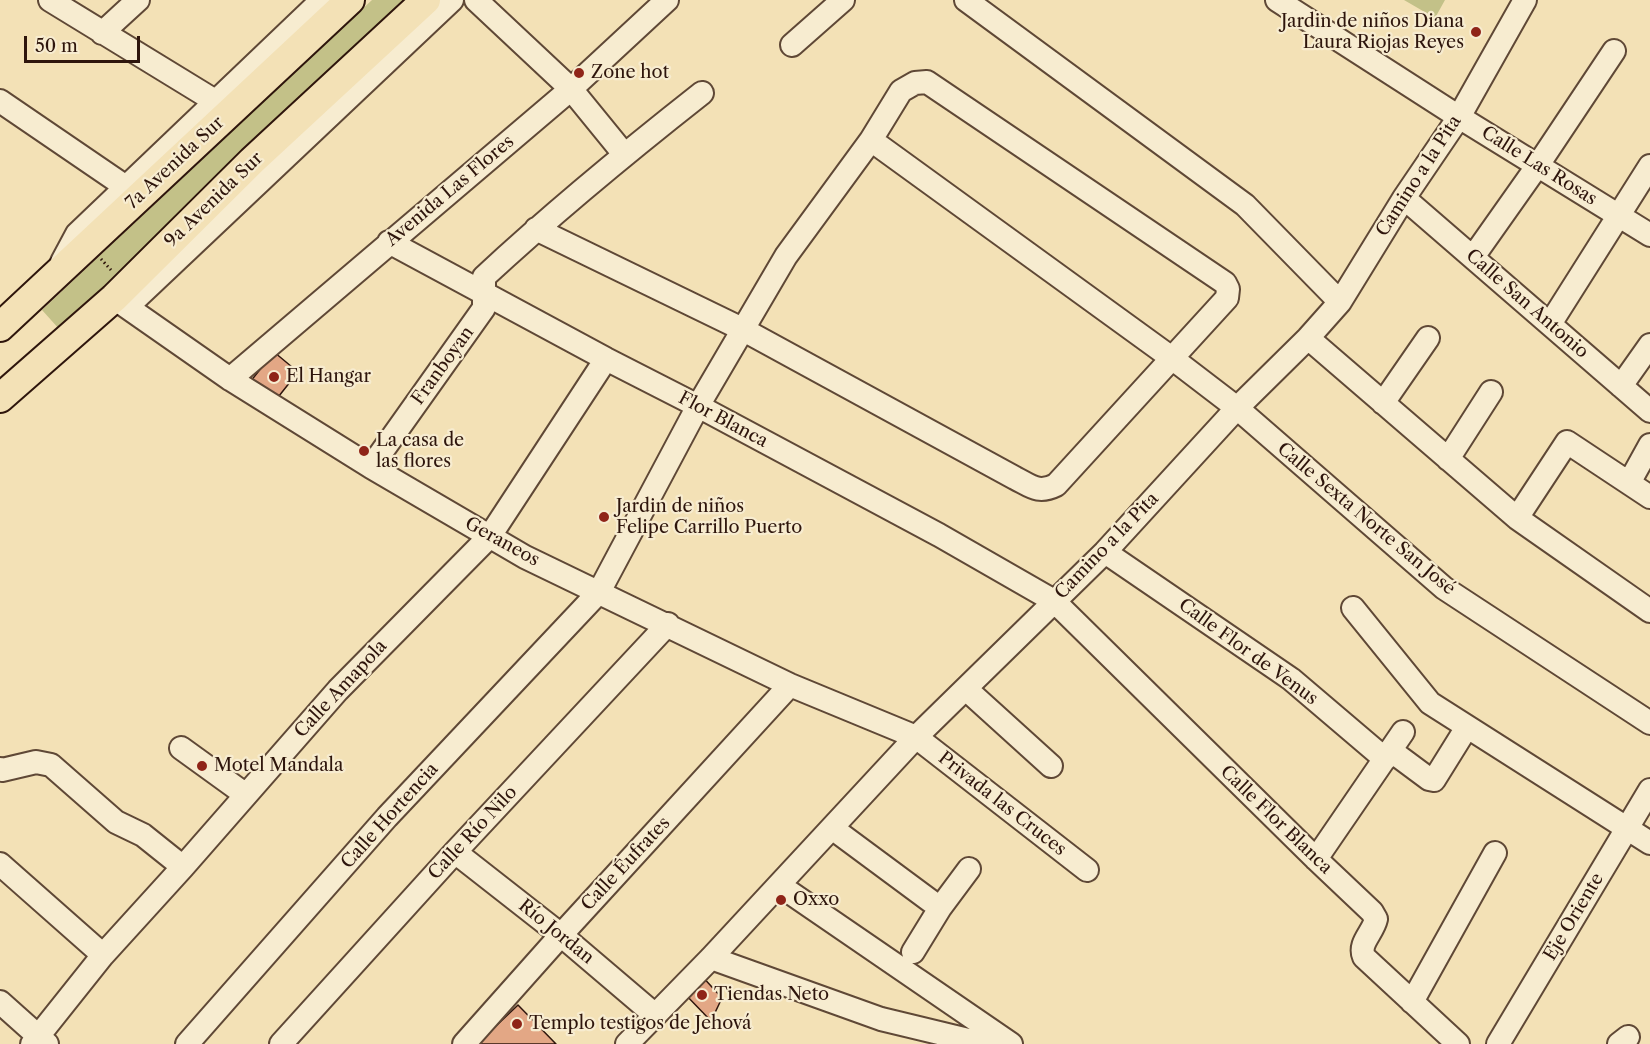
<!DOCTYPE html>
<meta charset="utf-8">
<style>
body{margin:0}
#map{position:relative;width:1650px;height:1044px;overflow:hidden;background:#f3e1b6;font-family:"Libre Caslon Text",serif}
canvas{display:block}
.scale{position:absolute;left:24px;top:36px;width:116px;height:27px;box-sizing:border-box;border:3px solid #2e150c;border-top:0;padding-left:8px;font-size:18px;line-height:21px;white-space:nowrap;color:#2e150c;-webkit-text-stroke:4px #f7ecd0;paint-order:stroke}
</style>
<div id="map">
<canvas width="1650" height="1044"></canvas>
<div class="scale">50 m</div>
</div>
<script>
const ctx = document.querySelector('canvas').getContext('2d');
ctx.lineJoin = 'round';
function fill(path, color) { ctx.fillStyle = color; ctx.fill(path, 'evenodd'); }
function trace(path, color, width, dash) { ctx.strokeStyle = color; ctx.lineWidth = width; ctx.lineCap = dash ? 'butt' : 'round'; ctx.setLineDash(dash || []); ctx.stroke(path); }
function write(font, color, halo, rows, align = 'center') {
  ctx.font = font + ' "Libre Caslon Text",serif'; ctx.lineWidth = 4.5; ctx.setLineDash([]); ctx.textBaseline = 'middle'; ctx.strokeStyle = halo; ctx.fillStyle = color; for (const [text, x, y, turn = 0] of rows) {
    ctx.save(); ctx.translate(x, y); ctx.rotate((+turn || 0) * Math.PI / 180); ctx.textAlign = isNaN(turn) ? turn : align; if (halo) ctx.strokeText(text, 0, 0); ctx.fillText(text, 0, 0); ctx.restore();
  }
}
fill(new Path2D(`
 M372,0h43l-355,330 -18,-20z
 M1404,0h41l-10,18z`), '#c3c188');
const building = new Path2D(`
 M274,352l24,20 -23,29 -25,-19z
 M700,974l22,24 -11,23 -28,-29z
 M518,1005l38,39h-79z`);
fill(building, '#e3a785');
trace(building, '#2e150c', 1.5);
const minor = new Path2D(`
 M50,0l165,101
 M476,0l95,89 53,65
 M966,0l279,205 95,97
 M1277,0l182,117 191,118
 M102,33l36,-33
 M792,45l51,-45
 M0,101l126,86
 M871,140l302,219 64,49 207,180 206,135
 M1404,198l246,213
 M389,242l217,117 92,47 241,129 115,66 262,258 56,53 4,7c-3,14 -18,24 -12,38l94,87
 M1473,257l65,-92 76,-114
 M62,262l15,-28 245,-234
 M114,298l116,81 141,88 154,90 265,128 126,52 171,133
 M128,306l324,-306
 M1550,324l100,-158
 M1308,338l209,180 133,93
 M230,379l341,-290 96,-89
 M1621,386l29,-41
 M1383,403l45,-65
 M1448,459l43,-67
 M371,467l113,-159v-31c70,-65 143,-125 218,-184
 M1629,483l21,-38
 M1517,518l50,-76 83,55
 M1105,552l186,127 94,80
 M1353,608l77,95 220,140
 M966,689l85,77
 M181,748l65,47
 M1390,753h4l35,26 5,1 33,-53
 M0,769l2,1 34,-8 15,3 65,57 27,13 40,32
 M832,828l108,80
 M455,852l106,83 94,80
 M1316,859l87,-127
 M0,864l103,91
 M779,885l232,159
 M913,952l27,-44 29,-39
 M711,958l170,61 91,22 21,-8
 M0,1002l47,42
 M1412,1002l83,-149
 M32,1044l71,-89 80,-88 155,-177 152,-154 116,-177
 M187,1044l200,-227 212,-225 99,-186 88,-150 85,-116 30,-49 14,-8 12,-1 298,201 3,6 -1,9 -171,187c-18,9 -25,1 -41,-7l-273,-149 -206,-100
 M281,1044l174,-192 213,-228
 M464,1044l97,-109 229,-250
 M627,1044l84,-86 205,-221 189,-185 132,-144 71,-70 32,-36 64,-104 55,-81 66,-117
 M1498,1044l152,-254
 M1619,1044l9,-7`);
const major = new Path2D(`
 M0,327l350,-327
 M0,398l114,-100 138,-137 174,-161`);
trace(minor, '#5f4836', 26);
trace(major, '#2e150c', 32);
trace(new Path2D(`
 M101,259l10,11`), '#2e150c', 3, [1.5, 3]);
trace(minor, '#f7ecd0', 22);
trace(major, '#f3e1b6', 28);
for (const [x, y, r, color] of [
 [1476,32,6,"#8f2418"],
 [579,73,6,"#8f2418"],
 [274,377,6,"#8f2418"],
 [364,451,6,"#8f2418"],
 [604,517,6,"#8f2418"],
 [202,766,6,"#8f2418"],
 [781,900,6,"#8f2418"],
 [702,995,6,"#8f2418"],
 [517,1024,6,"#8f2418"]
]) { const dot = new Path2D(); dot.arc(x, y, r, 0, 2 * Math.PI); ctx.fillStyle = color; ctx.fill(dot); trace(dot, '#f7ecd0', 2); }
write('18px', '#2e150c', '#f7ecd0', [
 ["Jardin de niños Diana",1464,22,"right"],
 ["Laura Riojas Reyes",1464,43,"right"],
 ["Zone hot",591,73],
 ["El Hangar",286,377],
 ["La casa de",376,441],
 ["las flores",376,462],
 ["Jardin de niños",616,507],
 ["Felipe Carrillo Puerto",616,528],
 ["Motel Mandala",214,766],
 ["Oxxo",793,900],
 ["Tiendas Neto",714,995],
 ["Templo testigos de Jehová",529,1024]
], 'left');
write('18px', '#2e150c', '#f7ecd0', [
 ["7a Avenida Sur",175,163,-43],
 ["Calle Las Rosas",1539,166,32],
 ["Camino a la Pita",1419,176,-57],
 ["Avenida Las Flores",450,191,-40],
 ["9a Avenida Sur",214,200,-44],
 ["Calle San Antonio",1527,304,41],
 ["Franboyan",443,366,-54],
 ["Flor Blanca",723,420,28],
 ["Calle Sexta Norte San José",1366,519,40],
 ["Geraneos",502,542,29],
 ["Camino a la Pita",1107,546,-46],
 ["Calle Flor de Venus",1248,652,36],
 ["Calle Amapola",341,689,-47],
 ["Privada las Cruces",1002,804,38],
 ["Calle Hortencia",390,816,-48],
 ["Calle Flor Blanca",1276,820,44],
 ["Calle Río Nilo",473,833,-47],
 ["Calle Éufrates",626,864,-47],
 ["Eje Oriente",1574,917,-59],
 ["Río Jordan",556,932,39]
]);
</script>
